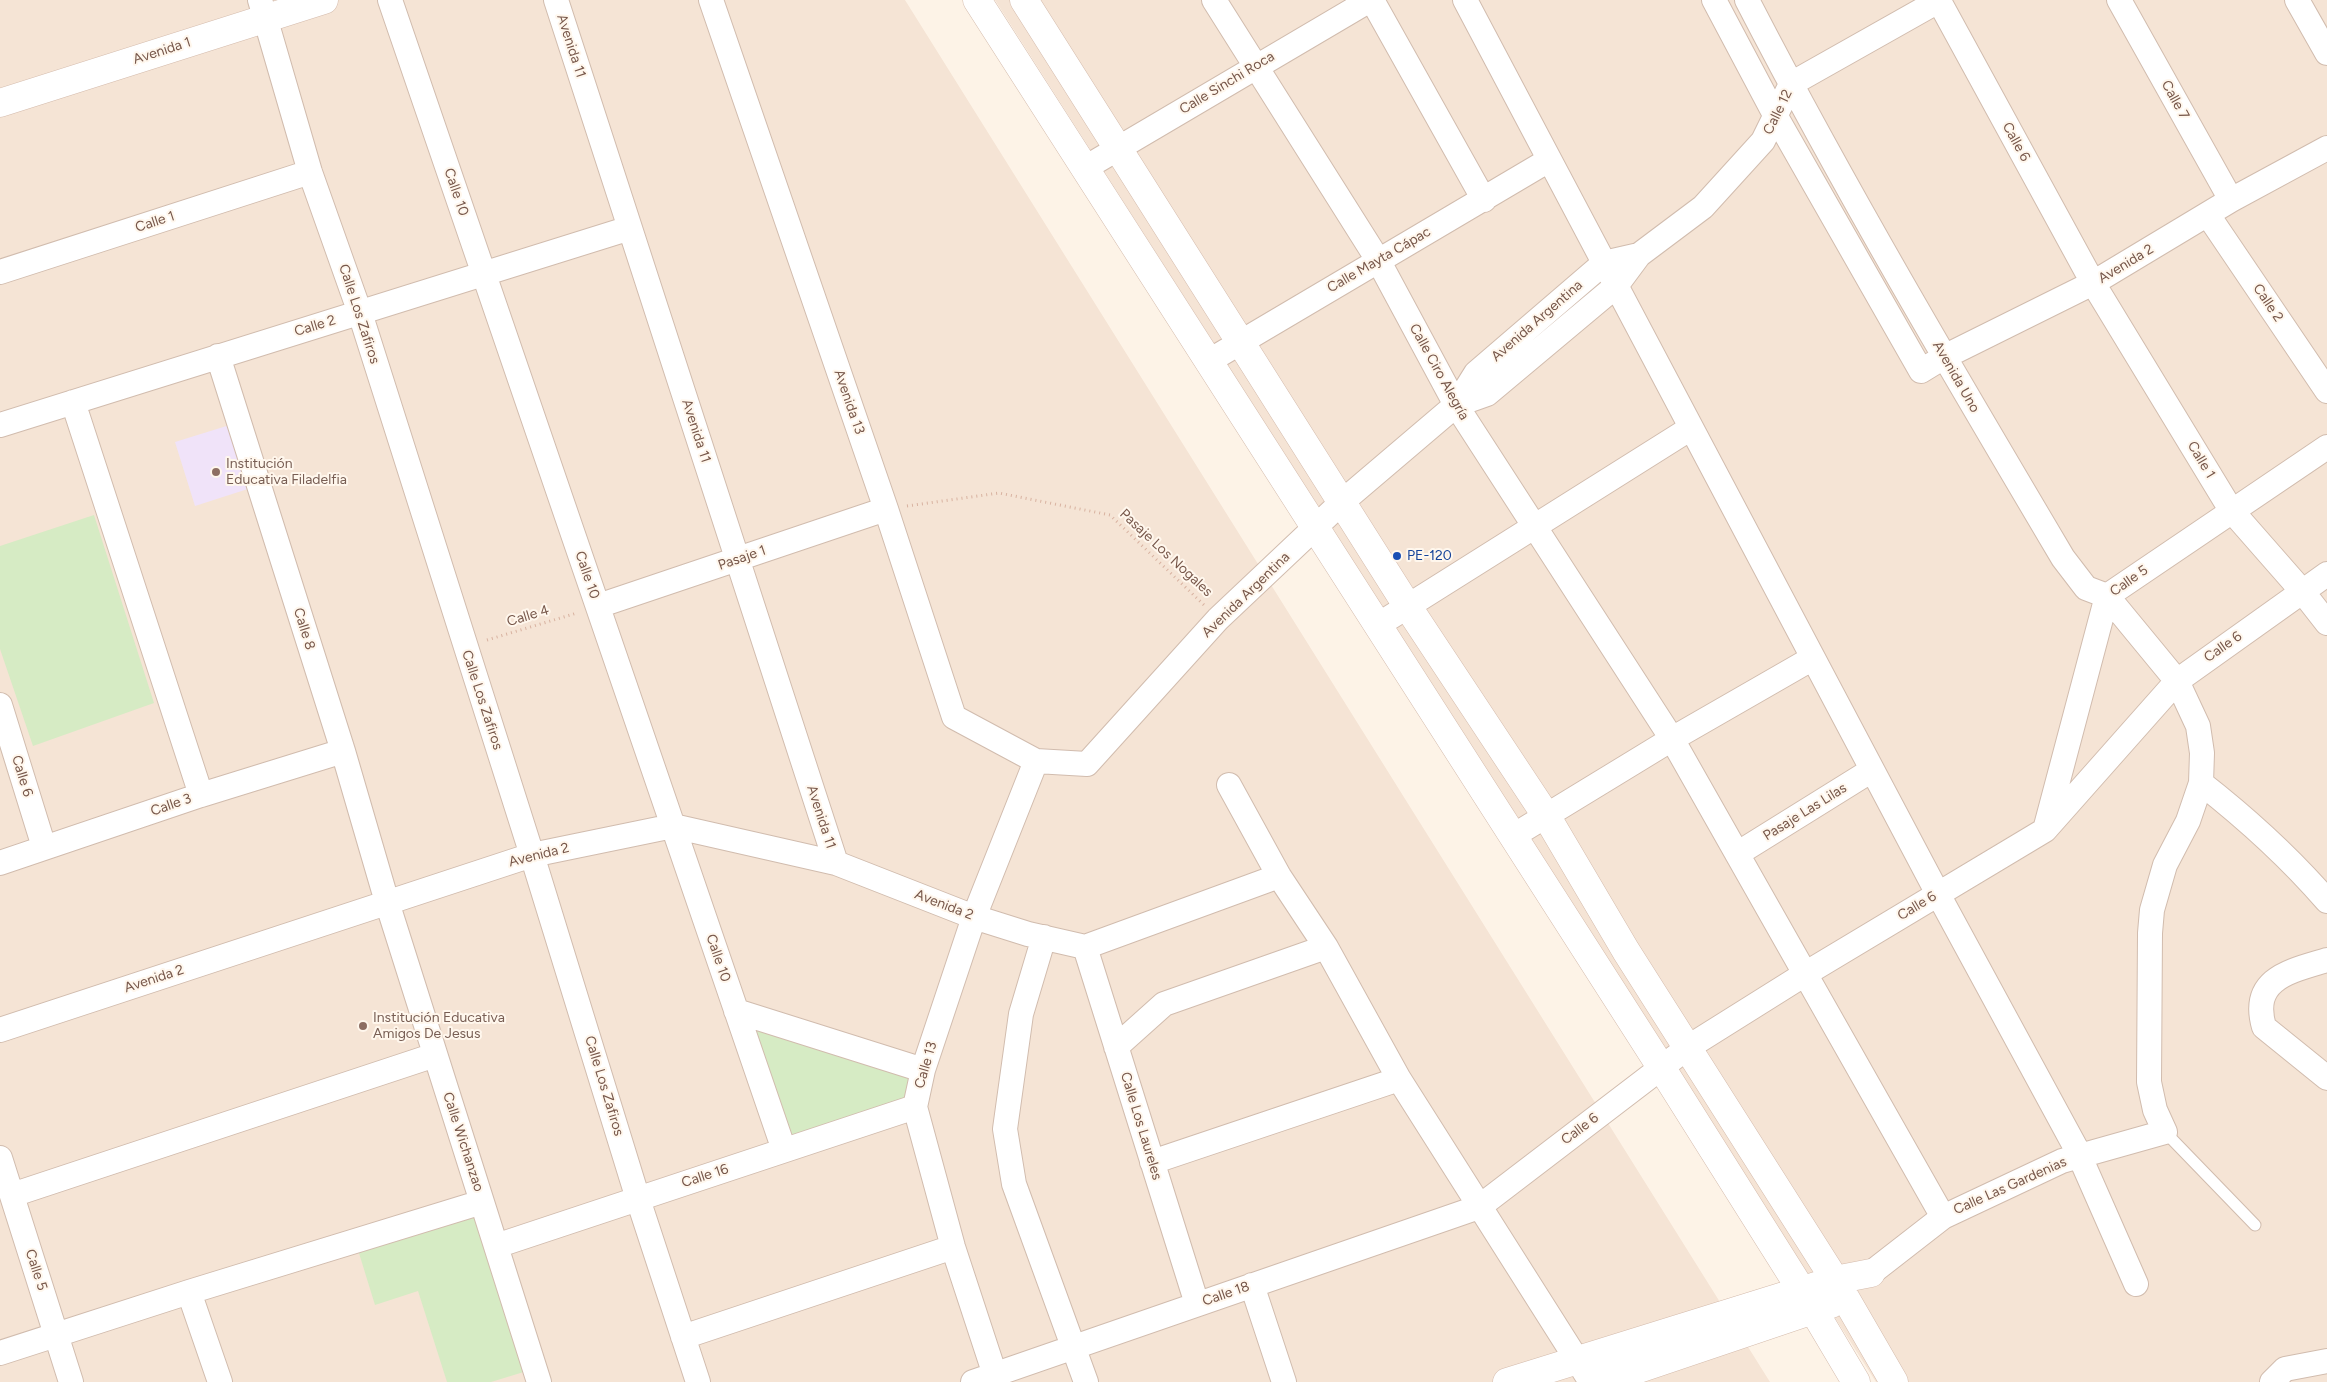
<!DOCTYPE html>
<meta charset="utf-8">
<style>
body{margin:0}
canvas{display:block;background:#fdf3e7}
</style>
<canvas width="2327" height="1382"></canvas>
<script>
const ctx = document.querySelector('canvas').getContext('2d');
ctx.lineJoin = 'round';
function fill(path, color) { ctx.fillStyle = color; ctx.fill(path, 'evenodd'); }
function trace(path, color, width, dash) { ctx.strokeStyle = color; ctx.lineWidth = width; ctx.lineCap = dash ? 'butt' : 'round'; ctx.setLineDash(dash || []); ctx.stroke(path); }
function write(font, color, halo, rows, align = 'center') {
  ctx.font = font + ' Figtree,sans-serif'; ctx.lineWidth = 4; ctx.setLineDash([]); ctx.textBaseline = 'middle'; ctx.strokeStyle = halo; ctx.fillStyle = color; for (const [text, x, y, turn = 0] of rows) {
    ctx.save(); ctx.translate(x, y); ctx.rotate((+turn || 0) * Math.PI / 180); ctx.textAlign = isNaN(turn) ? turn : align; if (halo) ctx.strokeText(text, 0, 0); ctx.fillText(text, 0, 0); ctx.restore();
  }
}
fill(new Path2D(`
 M0,0h905l865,1382h-1770z
 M995,0h1332v1382h-451z`), '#f5e4d5');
fill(new Path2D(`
 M233,424l21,63 -59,19 -20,-64z`), '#f0e3f9');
fill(new Path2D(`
 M94,515l60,188 -121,43 -33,-97v-103z
 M736,1011l187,59 -8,37 -131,43z
 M478,1213l49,158 -36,11h-44l-29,-91 -43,14 -17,-55z`), '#d6ebc4');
const lane = new Path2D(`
 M2165,1132l90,93`);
const street = new Path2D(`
 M260,0l50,172 50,141 172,542 106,344 60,183
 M390,0l394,1150
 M556,0l280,863
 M711,0l175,509 68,208 82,44 51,3 131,-145 124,-117 114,-97 20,-32 128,-110 35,-8
 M1214,0l164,260 78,145 216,334 271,478
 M1372,0l112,200
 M1465,0l473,894 139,256 59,134
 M1714,0l61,115 146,256 23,-14 149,-74 138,-83 96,-52
 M1747,0c98,190 207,374 316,558l23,30 21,8 70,85 21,45 4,27 -1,30 -13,38 -23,44 -13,45 -2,23 -1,149 6,28 10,22 -103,29 -119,56 -72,56
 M2119,0l112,200
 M2297,0l30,53
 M1939,1l154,282 138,227 71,81 25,32
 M1085,168l285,-168
 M2208,215l119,176
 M0,272l310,-100
 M218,356l125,395 44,151 152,480
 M1209,361l340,-201
 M73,402l128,393
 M1456,405l31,-11 129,-108 23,-31 64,-48 60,-66 28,-57 149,-84
 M0,425l630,-197
 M598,606l288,-97
 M1378,625l313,-197
 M0,705l44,142
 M2201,783c46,36 88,74 126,118
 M1229,785l50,91 47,71 73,132 192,303
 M2046,826l61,-230 220,-149
 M1513,836l159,-97 141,-81
 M1737,854l135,-84
 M0,863l201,-68 142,-44
 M1044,937l-23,77 -16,115 9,55 72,198
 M1085,947l112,357
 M1085,947l194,-71
 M2327,960c-36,11 -77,18 -63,67l63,51
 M736,1011l187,59
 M0,1030l532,-175 141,-29 163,37 138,54 54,17 57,13
 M1116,1047l48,-43 162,-57
 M0,1158l71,224
 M1152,1162l247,-83
 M12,1195l423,-140
 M496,1246l419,-139
 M1252,1285l32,97
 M189,1292l31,90
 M683,1337l270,-90
 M0,1353l189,-61 293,-90
 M995,1375l-42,-128 -38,-140 8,-37 51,-153 62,-156
 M973,1382l506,-175 208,-159 118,-74 240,-144 132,-149 150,-107
 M2272,1382l13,-13 42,-8`);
const secondary = new Path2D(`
 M977,0l684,1067 141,224 54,91
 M1024,0l384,607 139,210 79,134 209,329 59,102
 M0,103l324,-103
 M1507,1382l328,-102 36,-7
 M1600,1382l231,-78`);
trace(lane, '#d1bcae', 13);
trace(street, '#d1bcae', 26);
trace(secondary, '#d4bbac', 29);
trace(new Path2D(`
 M907,506l92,-13 111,22 94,90
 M487,640l90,-27`), '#d8b2a0', 3, [1, 4]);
trace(lane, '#fff', 11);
trace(street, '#fff', 24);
trace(secondary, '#fff', 28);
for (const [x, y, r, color] of [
 [216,472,5,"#8d6e63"],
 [1397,556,5,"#1a4fb4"],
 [363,1026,5,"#8d6e63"]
]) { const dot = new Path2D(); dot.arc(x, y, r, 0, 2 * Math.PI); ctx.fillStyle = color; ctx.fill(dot); trace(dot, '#fff7ed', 2); }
write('14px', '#77574a', '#fff7ed', [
 ["Avenida 11",571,46,72],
 ["Avenida 1",162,51,-18],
 ["Calle Sinchi Roca",1227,83,-31],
 ["Calle 7",2175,100,61],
 ["Calle 12",1778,112,-64],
 ["Calle 6",2016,142,61],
 ["Calle 10",456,192,71],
 ["Calle 1",155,222,-18],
 ["Calle Mayta Cápac",1379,260,-30],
 ["Avenida 2",2126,264,-31],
 ["Calle 2",2268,303,56],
 ["Calle Los Zafiros",359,314,72],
 ["Avenida Argentina",1537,321,-41],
 ["Calle 2",315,326,-17],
 ["Calle Ciro Alegría",1439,372,61],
 ["Avenida Uno",1956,377,60],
 ["Avenida 13",849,402,71],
 ["Avenida 11",696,431,72],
 ["Calle 1",2201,460,59],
 ["Pasaje Los Nogales",1166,553,43],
 ["Pasaje 1",742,558,-19],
 ["Calle 10",587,575,71],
 ["Calle 5",2129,581,-35],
 ["Avenida Argentina",1246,595,-44],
 ["Calle 4",528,616,-17],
 ["Calle 8",304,629,73],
 ["Calle 6",2223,647,-35],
 ["Calle Los Zafiros",482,700,72],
 ["Calle 6",22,776,73],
 ["Calle 3",171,805,-19],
 ["Pasaje Las Lilas",1805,812,-32],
 ["Avenida 11",821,817,72],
 ["Avenida 2",539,855,-14],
 ["Avenida 2",944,905,21],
 ["Calle 6",1917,906,-31],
 ["Calle 10",718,958,71],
 ["Avenida 2",154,979,-18],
 ["Calle 13",926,1065,-74],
 ["Calle Los Zafiros",604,1086,73],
 ["Calle Los Laureles",1141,1126,73],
 ["Calle 6",1580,1129,-37],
 ["Calle Wichanzao",463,1142,72],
 ["Calle 16",705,1176,-18],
 ["Calle Las Gardenias",2010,1186,-24],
 ["Calle 5",36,1270,72],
 ["Calle 18",1226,1294,-19]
]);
write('14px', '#785e54', '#fff7ed', [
 ["Institución",226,464],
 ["Educativa Filadelfia",226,480],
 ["Institución Educativa",373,1018],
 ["Amigos De Jesus",373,1034]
], 'left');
write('14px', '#164399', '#fff7ed', [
 ["PE-120",1407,556]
], 'left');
</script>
